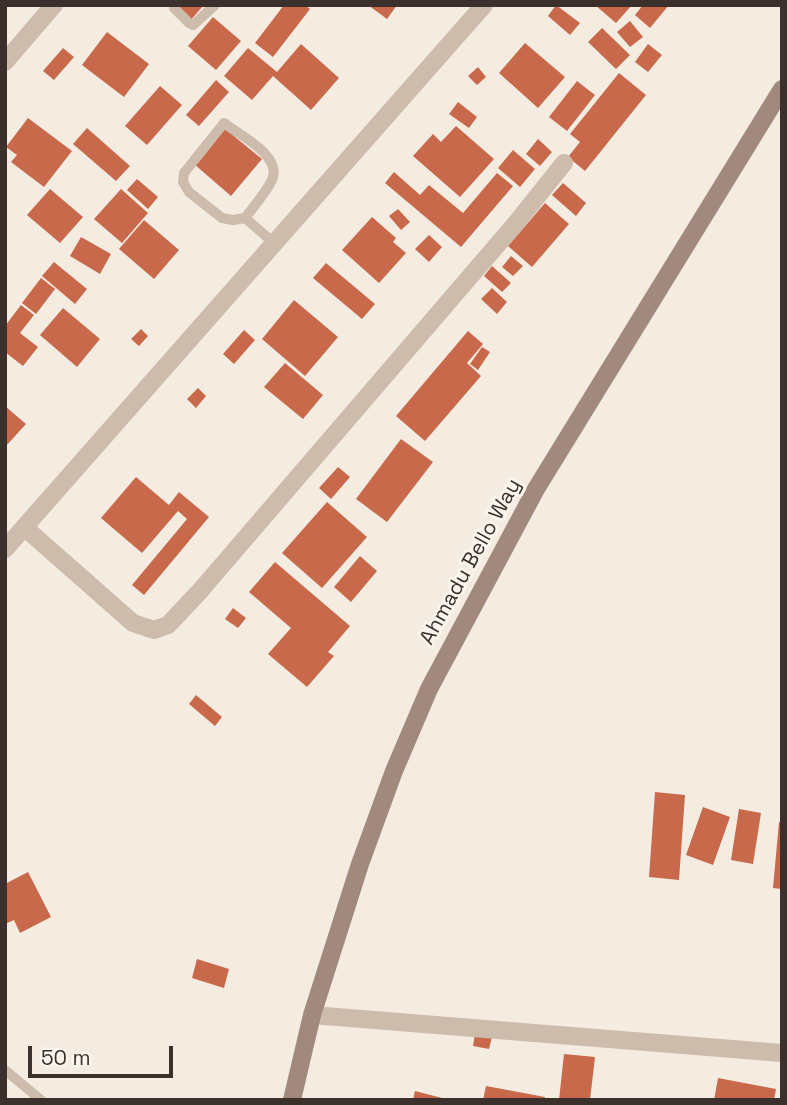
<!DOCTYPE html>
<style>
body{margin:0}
#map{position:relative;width:787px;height:1105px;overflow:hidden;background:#f4ebe1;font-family:"Space Grotesk",sans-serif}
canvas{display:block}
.frame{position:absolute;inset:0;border:7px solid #3b302b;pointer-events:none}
.scale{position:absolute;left:28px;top:1046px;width:145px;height:32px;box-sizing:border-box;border:4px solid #3b302b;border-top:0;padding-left:9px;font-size:21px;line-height:24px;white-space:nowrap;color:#3b302b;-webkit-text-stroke:5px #fbf5ee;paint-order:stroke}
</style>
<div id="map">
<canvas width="787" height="1105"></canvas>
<div class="frame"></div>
<div class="scale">50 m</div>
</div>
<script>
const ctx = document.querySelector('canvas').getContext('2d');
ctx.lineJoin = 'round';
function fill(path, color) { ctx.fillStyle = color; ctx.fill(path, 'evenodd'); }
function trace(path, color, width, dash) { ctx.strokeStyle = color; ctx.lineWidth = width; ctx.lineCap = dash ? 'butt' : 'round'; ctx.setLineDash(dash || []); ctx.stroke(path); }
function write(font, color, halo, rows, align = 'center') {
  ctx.font = font + ' "Space Grotesk",sans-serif'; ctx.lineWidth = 6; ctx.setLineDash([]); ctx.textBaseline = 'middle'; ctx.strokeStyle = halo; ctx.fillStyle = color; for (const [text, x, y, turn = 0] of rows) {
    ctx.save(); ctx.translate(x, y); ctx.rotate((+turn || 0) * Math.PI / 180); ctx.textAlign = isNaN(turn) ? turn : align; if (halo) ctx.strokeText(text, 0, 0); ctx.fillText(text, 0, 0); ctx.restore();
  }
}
fill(new Path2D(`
 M170,5h34l-15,17z
 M284,5h21l5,4 -37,48 -18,-14z
 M368,5h29l-10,14z
 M556,5l24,18 -10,12 -22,-19z
 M595,5h37l-16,18z
 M643,5h26l-19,23 -15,-13z
 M213,17l28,24 -25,29 -28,-24z
 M630,21l13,16 -13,10 -13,-15z
 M602,28l28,27 -14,14 -28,-27z
 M107,32l42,32 -25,33 -42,-32z
 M525,43l40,34 -27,31 -39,-35z
 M301,44l38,34 -28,32 -38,-34 -21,24 -28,-24 24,-28 29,24z
 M648,44l14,11 -14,17 -13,-10z
 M63,48l11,9 -20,23 -11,-9z
 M478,67l8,10 -9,8 -9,-9z
 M619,73l27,22 -61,76 -17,-14 12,-15 -10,-8z
 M216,80l13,12 -30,34 -13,-11z
 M577,81l18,14 -28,36 -18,-14z
 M160,86l22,19 -35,40 -22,-19z
 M458,102l19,15 -8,11 -20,-14z
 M28,118l44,33 -28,36 -33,-25 6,-7 -11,-8z
 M456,126l38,33 -34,38 -47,-41 20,-22 8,8z
 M87,128l43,38 -14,15 -43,-37z
 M224,128l38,31 -31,37 -37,-32z
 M538,139l14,13 -12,14 -14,-12z
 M513,150l22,19 -15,18 -22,-19z
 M394,172l26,23 9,-10 34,28 34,-40 16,13 -52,61 -76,-64z
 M137,179l21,18 -10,12 -21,-19z
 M563,183l23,20 -10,13 -24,-21z
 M50,189l33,28 -23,26 -33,-28z
 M121,189l27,24 -26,30 -28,-24z
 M545,203l24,21 -37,43 -24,-21z
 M398,209l12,13 -9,8 -12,-14z
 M372,217l24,21 -3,4 13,11 -27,30 -37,-33z
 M144,220l35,30 -25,29 -35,-30z
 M429,235l13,12 -13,15 -14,-13z
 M81,237l30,17 -11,20 -30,-18z
 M511,256l12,10 -10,10 -11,-9z
 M54,262l33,27 -12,15 -33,-28z
 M326,263l49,41 -13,15 -49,-41z
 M492,266l19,17 -9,9 -18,-16z
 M41,278l14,11 -19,25 -14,-11z
 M492,288l15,14 -10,12 -16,-15z
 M294,300l44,37 -33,39 -43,-37z
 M21,305l13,10 -14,18 18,14 -15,19 -18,-14v-26z
 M63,308l37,31 -23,28 -37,-32z
 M141,329l7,7 -9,10 -8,-7z
 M244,330l11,10 -21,24 -11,-10z
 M468,331l15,13 -16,19 14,13 -56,65 -29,-25z
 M482,347l8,5 -12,18 -8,-6z
 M285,363l38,32 -20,24 -39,-32z
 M198,388l8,8 -10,12 -9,-9z
 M5,406l21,18 -21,23z
 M401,439l32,23 -46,60 -31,-23z
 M338,467l12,10 -19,22 -12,-11z
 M136,477l33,28 10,-13 30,25 -65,78 -12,-10 55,-66 -9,-8 -36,42 -41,-35z
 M327,502l40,35 -45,51 -40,-35z
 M360,556l17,15 -26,31 -17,-15z
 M275,562l75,64 -22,26 6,4 -27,31 -39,-33 23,-26 -42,-36z
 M233,608l13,10 -8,10 -13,-9z
 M196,695l26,22 -7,9 -26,-22z
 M655,792l30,3 -6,85 -30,-3z
 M703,807l27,10 -17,48 -27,-10z
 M739,809l22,4 -8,51 -22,-4z
 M779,822h3v67l-9,-1z
 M28,872l23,45 -31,16 -6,-13 -9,4v-40z
 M197,959l32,10 -5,19 -32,-10z
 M475,1034l17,3 -3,12 -16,-3z
 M564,1054l31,3 -5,43h-31z
 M718,1078l58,11 -2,11h-60z
 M486,1086l59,11 -1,3h-61z
 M415,1091l31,8v1h-33z`), '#c8694b');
trace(new Path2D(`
 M174,8l15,15 4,2 22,-20
 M224,123c17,13 61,34 47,59 -7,13 -17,24 -26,36l-12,2 -11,-2 -33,-26 -6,-10 1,-9z
 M245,218l29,25
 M5,1070l36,30`), '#cdbbac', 10);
trace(new Path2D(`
 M24,527l109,96 21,7 14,-5 32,-34 316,-368 48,-60
 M5,549l479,-544
 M312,1015l470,38`), '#cdbbac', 18);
trace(new Path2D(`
 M5,62l49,-57`), '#cdbbac', 18);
trace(new Path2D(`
 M292,1100l20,-85 48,-151 34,-93 35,-82 107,-200 246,-400`), '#a18a7d', 18);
write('21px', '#3b302b', '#fbf5ee', [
 ["Ahmadu Bello Way",471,562,-61]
]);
</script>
